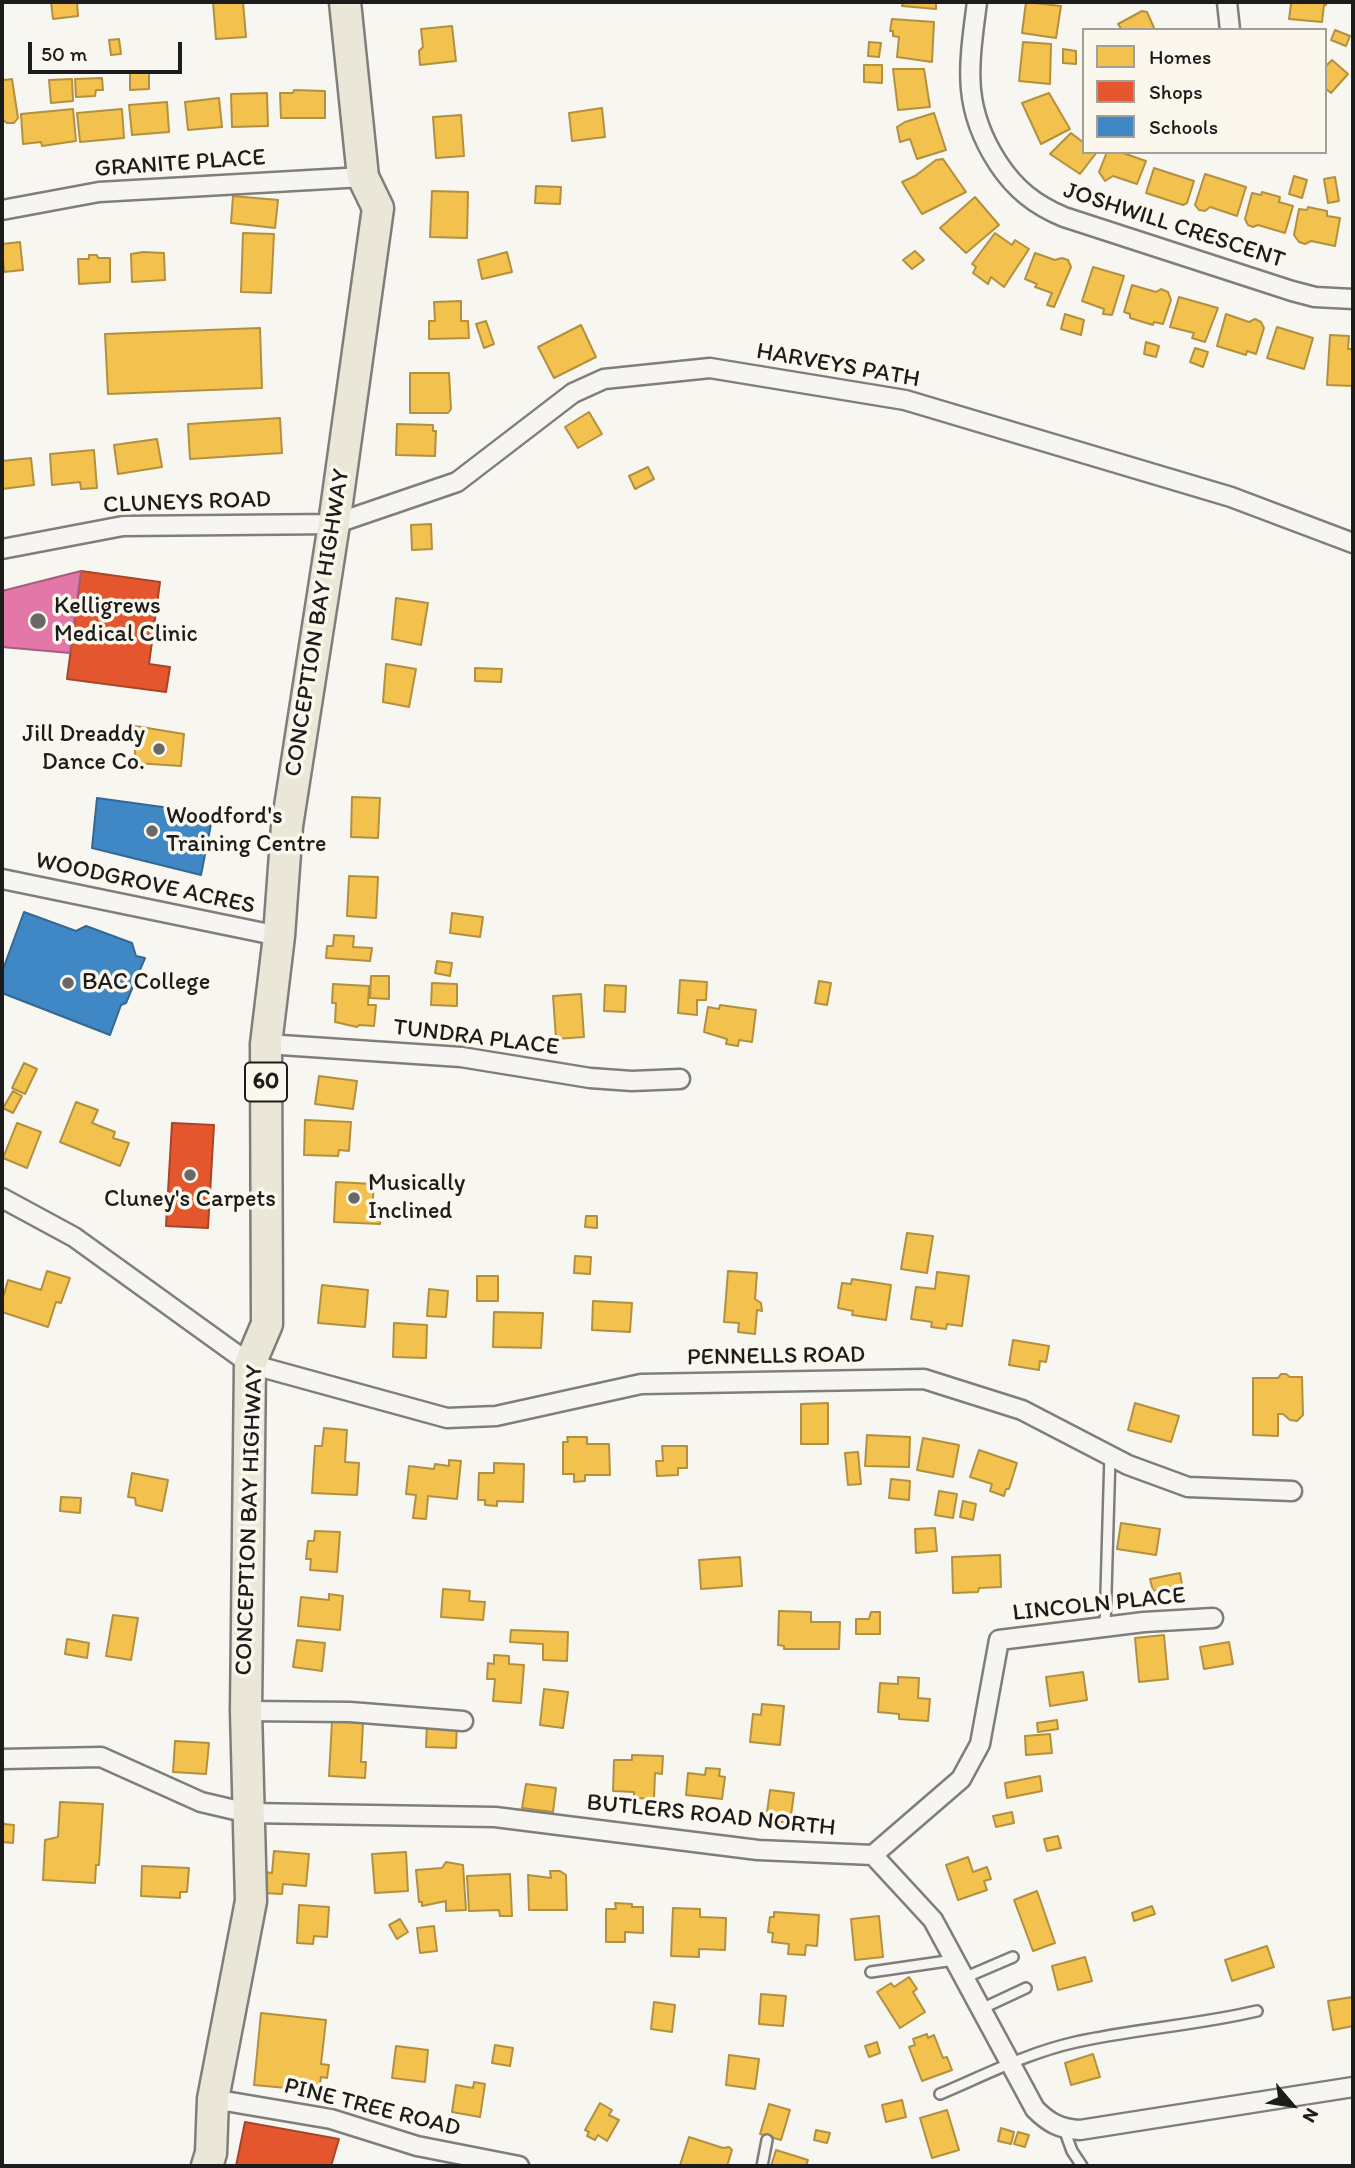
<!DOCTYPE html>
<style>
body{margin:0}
#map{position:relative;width:1355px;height:2168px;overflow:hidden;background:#f8f6f0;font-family:Itim,sans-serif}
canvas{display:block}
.frame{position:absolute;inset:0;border:4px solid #1c1c1c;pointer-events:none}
.legend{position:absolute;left:1082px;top:28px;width:245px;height:126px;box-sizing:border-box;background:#fbf7ec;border:2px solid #a29f99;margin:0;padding:9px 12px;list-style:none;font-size:21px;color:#1c1c1c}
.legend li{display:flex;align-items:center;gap:14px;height:35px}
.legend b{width:35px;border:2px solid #a29f99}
.north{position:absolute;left:1257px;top:2070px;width:70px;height:70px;-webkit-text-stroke:5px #fbf7ec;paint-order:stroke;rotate:119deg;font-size:19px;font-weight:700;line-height:28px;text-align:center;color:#1c1c1c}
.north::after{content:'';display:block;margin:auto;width:24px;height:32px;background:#1c1c1c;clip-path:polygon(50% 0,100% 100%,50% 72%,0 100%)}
.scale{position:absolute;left:28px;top:42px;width:154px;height:32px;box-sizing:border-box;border:4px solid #1c1c1c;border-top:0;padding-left:9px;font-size:21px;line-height:24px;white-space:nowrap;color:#1c1c1c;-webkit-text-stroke:5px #fbf7ec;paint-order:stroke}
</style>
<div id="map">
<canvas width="1355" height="2168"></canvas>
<div class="frame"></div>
<ul class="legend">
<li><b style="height:19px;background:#f2c14e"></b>Homes</li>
<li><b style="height:19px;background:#e4572e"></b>Shops</li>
<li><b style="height:19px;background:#3f88c5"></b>Schools</li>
</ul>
<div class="north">N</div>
<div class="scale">50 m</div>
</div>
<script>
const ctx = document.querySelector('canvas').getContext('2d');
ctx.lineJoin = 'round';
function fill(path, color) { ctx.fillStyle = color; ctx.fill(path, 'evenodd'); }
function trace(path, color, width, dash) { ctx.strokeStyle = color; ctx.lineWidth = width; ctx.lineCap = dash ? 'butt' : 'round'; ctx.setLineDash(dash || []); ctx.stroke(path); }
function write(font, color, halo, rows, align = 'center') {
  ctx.font = font + ' Itim,sans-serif'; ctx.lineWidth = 7; ctx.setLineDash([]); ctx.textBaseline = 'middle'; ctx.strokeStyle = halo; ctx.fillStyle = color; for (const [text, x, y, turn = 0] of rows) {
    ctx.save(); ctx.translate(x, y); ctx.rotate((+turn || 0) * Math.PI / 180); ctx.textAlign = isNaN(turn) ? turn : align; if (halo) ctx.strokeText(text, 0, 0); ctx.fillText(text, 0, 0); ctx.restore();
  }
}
const homes = new Path2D(`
 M51,2h26l1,14 -25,3z
 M213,2h30l3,35 -30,2z
 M903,2h33v7l-34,-3z
 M1026,2l35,4 -5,32 -34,-5z
 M1294,2h32v3h-2l-2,17 -33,-3 2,-15z
 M1142,11l5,1 8,18h-33l-4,-6z
 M892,19l42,3 -2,40 -35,-5 2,-20 -6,-1v-5h-3z
 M452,26l4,35 -36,4 -1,-14 4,-4 -2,-18z
 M1335,30l15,6 -4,10 -15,-6z
 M119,39l2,15 -10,1 -2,-15z
 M869,42l12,1 -2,14 -11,-1z
 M1023,42l28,2 -1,40 -31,-3z
 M1063,49l13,2v13l-13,-1z
 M1332,60l16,14 -17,19 -6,-5v-21z
 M864,65h18v18l-18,-1z
 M893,69h31l6,38 -32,3z
 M130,73h19v16l-19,1z
 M2,78l3,2 7,-1 6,39 -4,5h-7l-5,-4z
 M102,78l1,12h-7l-1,6 -19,1 -1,-18z
 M72,79l1,22 -22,2 -2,-23z
 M294,90l31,1v27h-44l-1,-25h13z
 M267,93l1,33 -36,1 -1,-33z
 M1049,93l21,36 -29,15 -19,-41z
 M219,98l3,29 -34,3 -3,-28z
 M167,102l2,30 -37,3 -3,-30z
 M602,108l3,29 -33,4 -3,-28z
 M73,109l3,32 -34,5 -1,-4 -18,2 -2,-30z
 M122,109l2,29 -44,4 -3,-29z
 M934,113l12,37 -29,9 -7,-20 -10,3 -3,-15 8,-5z
 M461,115l3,41 -28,2 -3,-41z
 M1071,133l13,10v9h13l-17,22 -30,-20z
 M1107,152h13l26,9 -9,23 -24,-8 -8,5 -6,-9z
 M943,159l23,33 -44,22 -20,-32 13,-6 21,-16z
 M1154,168l40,13 -7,22 -4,2 -37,-12z
 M1205,174l41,13 -9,29 -27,-9 -5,4 -6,-1 -4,-5z
 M1294,176l13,4 -5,18 -13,-4z
 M1335,177l4,24 -11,2 -4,-24z
 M536,186l25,1 -1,17 -25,-1z
 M432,191l36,1 -1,46 -37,-1z
 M1262,192l18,5 -1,5 14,4 -8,27 -27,-8 -5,2 -5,-2 -3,-6 7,-26 9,2z
 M233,196l45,4 -3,28 -44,-5z
 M975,197l24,28 -33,28 -26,-25z
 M1308,207l19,4v5l13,2 -5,28 -24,-5 -6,3 -6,-2 -5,-7 5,-26 8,1z
 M243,233l31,1 -3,59 -30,-1z
 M995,233l17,12 3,-5 14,9 -25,38 -13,-10 -3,7 -15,-11 3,-6 -4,-3z
 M20,242l3,28 -19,2 -2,-28z
 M915,251l9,9 -12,9 -9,-9z
 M143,252l21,1 1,27 -33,2 -1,-28z
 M507,252l5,20 -30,7 -4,-19z
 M1035,253l20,7 7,-2 6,2 3,7 -17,40 -7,-2 5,-12 -17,-6 2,-3 -12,-5z
 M89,255h8l1,3h12v24l-31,2 -1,-25h11z
 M1093,267l31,9 -12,39 -9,-1 1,-5 -22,-8z
 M1132,285l24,7 5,-3 7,3 3,8 -8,24 -9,-2 -1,3 -23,-7v-4l-6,-2z
 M1179,297l39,11 -13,34 -13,-4 2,-5 -24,-6z
 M461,301v20h7l1,17 -40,1v-18h6l-1,-19z
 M1065,314l19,6 -3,15 -20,-6z
 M1226,314l23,8 6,-3 6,3 3,6 -8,26 -9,-3 -1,4 -29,-9z
 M486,321l8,23 -10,4 -8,-24z
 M581,325l15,32 -42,21 -16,-31z
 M1277,327l36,11 -9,31 -37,-11z
 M260,328l2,60 -154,6 -3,-60z
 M1330,335l19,1 -1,13h5v37l-26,-1z
 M1146,342l13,4 -3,11 -12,-3z
 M1195,348l13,4 -5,15 -13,-5z
 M410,373h39l2,36 -3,4h-38z
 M589,412l13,22 -24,14 -13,-21z
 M280,418l2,35 -92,6 -2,-35z
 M397,424l36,1v6h3l-1,25 -39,-1z
 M157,439l5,28 -44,7 -4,-29z
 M94,450l3,38 -16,1 -1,-7 -28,3 -2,-31z
 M31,458l3,27 -32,4v-28z
 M648,467l6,12 -19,10 -6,-13z
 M431,524l1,25 -20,1 -1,-25z
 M396,598l32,5 -7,42 -29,-6z
 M386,664l30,5 -7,38 -26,-5z
 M475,668l27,1 -1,13 -26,-1z
 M135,726l49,8 -3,32 -46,-3z
 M352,797l28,1 -2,40 -27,-1z
 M349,876l29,1 -2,41 -29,-2z
 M452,913l31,4 -3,20 -30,-4z
 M334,935l20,1 -1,11 19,1 -2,13 -44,-3 1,-12h6z
 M437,961l15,2 -2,13 -15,-3z
 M371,976h18v23l-19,-1z
 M680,980l27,2 -1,18h-9v15l-19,-2z
 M819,981l12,2 -4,22 -12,-2z
 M432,983l25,1v22l-26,-1z
 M333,984l36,2 -1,19h8l-2,21 -15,-1 -2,2 -22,-5 1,-19h-4z
 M605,985l21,1 -1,26 -21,-1z
 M581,994l3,43 -28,2 -3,-43z
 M720,1005l36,5 -4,32 -13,-2 -1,6 -12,-2 1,-5 -23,-7 4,-25 11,2z
 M24,1063l13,6 -12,25 -13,-6z
 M319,1076l38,5 -4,28 -38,-5z
 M13,1091l9,5 -9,17 -10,-5z
 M76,1102l22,8 -6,13 23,9 -2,6 16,5 -9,23 -60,-24z
 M305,1120l46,2 -2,29 -10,-1 -1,6 -34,-1z
 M17,1123l24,9 -14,36 -24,-10z
 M336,1182l38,2 -2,27 9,1 -1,12 -46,-2z
 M586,1216h11v12l-12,-1z
 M907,1233l26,3 -6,37 -26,-4z
 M575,1256l16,1 -1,17 -16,-1z
 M47,1271l23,7 -9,25 -5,-1 -8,25 -46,-15v-11l6,-21 33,10z
 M728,1271l29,2 -2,26 6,4 1,8 -5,-1 -2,24 -17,-2 1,-9 -15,-1z
 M937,1272l32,4 -7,50 -15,-2 -1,5 -15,-2 1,-5 -21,-3 5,-32 19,2z
 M477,1276h21v25h-21z
 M852,1279l39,6 -5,35 -34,-5 1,-4 -15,-3 4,-25 9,1z
 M322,1285l46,5 -3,37 -47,-4z
 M429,1289l19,2 -2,26 -19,-1z
 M593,1301l39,2 -2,29 -38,-2z
 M494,1312l49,1 -2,35 -48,-1z
 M394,1323l33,2 -1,33 -33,-1z
 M1013,1340l36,6 -3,16 -6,-1 -1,9 -30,-5z
 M1281,1374h5l4,3h12l1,38 -6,6 -7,-1 -7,-6h-5v22l-25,-1v-57h25z
 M828,1403v41h-27v-40z
 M1135,1403l44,13 -8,26 -43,-12z
 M324,1428l23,2 -2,32 14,1 -2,32 -45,-2 3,-47h7z
 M867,1435l43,2 -1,30 -44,-1z
 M567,1437h20v7h22l1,31h-25v6l-11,1v-8h-11v-32h5z
 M923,1438l36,7 -6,32 -36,-7z
 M662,1446h25v22h-9v7l-21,1 -1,-15h7z
 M979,1450l38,13 -8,26h-3l-2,7 -14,-5 2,-7 -22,-7z
 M858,1452l3,32 -13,1 -3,-32z
 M449,1460l12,1 -4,38 -29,-3 -2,23 -13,-1 3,-23 -10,-1 3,-28 25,3 1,-5 14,2z
 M494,1463l30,1 -1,38 -26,-1v5l-12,-1v-5h-7l1,-27h15z
 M132,1473l36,7 -6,31 -26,-6 -1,-7 -7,-1z
 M891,1479l19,2 -1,19 -20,-2z
 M939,1491l18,3 -4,24 -18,-3z
 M61,1497l20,1 -1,15 -20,-2z
 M963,1501l13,3 -3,16 -13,-3z
 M1121,1523l39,6 -4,26 -39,-6z
 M935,1528l2,23 -21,2 -1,-24z
 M315,1531l25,1 -3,40 -27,-2 1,-11h-5l2,-18h6z
 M1000,1555l1,32 -22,1 -1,4 -25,1 -1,-36z
 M740,1557l2,29 -41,3 -2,-29z
 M1180,1573l2,12 -29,6 -3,-12z
 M443,1589l27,2 -1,10 16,1 -2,18 -42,-3z
 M329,1594l14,2 -3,34 -42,-4 3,-29 28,3z
 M779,1611l32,1v10h29l-1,27h-55v-3l-6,-1z
 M871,1612h9v22h-24v-15h13z
 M113,1615l25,3 -7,42 -25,-4z
 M511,1630l57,2 -1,29 -24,-1v-16l-33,-2z
 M1164,1635l4,44 -29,3 -4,-44z
 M67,1639l22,4 -2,15 -22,-4z
 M297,1640l28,3 -3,28 -29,-4z
 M1229,1642l4,22 -29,5 -4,-22z
 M494,1655l15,1v8l15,1 -3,38 -28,-2 2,-22h-8l1,-16 6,1z
 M1083,1672l4,28 -37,6 -4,-29z
 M898,1677l21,1 -1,20 12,1 -2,22 -29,-2v-5l-21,-2 2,-29 18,1z
 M544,1689l24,3 -5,36 -23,-3z
 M762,1704l22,2 -4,39 -30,-3 3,-28 8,1z
 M1057,1720l1,9 -20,3 -1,-9z
 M332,1721l31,2 -2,39h5l-1,16 -36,-2z
 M427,1723l30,1 -1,24 -30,-1z
 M1050,1734l2,19 -26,2 -1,-19z
 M175,1741l34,2 -3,31 -33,-2z
 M632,1755l31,1 -1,18 -7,-1 -1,26 -20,-1v-6l-21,-1 1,-31h18z
 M706,1768l14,1 -1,7 6,1 -3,22 -36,-4 2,-22 17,2z
 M1040,1776l2,15 -35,7 -2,-15z
 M526,1784l30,4 -3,24 -31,-4z
 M770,1790l24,3 -4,30 -24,-3z
 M60,1802l43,2 -4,61h-3l-1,18 -52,-3 2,-40 13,-3z
 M1012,1812l2,11 -18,4 -3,-11z
 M2,1818l2,6 10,1 -1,18 -11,-1z
 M1058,1836l3,12 -14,3 -3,-12z
 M274,1851l35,3 -3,32 -23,-2 -1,10 -19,-1 2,-21 7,1z
 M406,1852l2,39 -33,2 -3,-39z
 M968,1857l5,15 14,-5 4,12 -7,2 3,9 -29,10 -12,-35z
 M446,1862l17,3 3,45 -20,1v-10l-24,5v-4h-3l-3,-32 26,-2z
 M142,1866l47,2 -2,24h-7v6l-39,-2z
 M550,1871h10l6,4 1,35h-38l-1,-35 23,3z
 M510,1874l2,42h-12l-1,-6 -30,1 -2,-35z
 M1037,1891l18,52 -22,8 -19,-51z
 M615,1903l17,1v3h11v26l-18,-1v10h-19v-33h10z
 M299,1905l30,2 -2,30 -13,-1 -1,8 -16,-1z
 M1152,1906l3,8 -21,7 -2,-8z
 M673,1908l27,1v8l26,1 -1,32 -26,-1v8l-28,-1z
 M774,1912l45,3 -2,31 -11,-1 -1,10 -17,-1 1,-10 -17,-2 1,-9 -5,-1 2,-15h4z
 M879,1916l4,41 -28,3 -4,-41z
 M400,1919l8,13 -11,7 -8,-14z
 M434,1926l3,25 -17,2 -3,-25z
 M1267,1946l7,21 -42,14 -7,-21z
 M1085,1957l7,24 -34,9 -6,-24z
 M909,1977l8,12 -4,3 12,20 -25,16 -23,-36 14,-9 3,4z
 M761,1994l25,2 -3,30 -24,-2z
 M1352,1997l1,29 -20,4 -5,-29z
 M654,2002l21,3 -3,27 -21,-3z
 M261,2013l65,7 -5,44 8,1 -2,13 -6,-1 -2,14 -65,-6z
 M927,2034l1,4 6,-3 9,23 4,-1 5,13 -30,11 -13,-34 6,-2 -2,-6z
 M877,2042l3,11 -11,4 -4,-11z
 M495,2045l18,3 -3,18 -18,-3z
 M396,2046l32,4 -3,32 -33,-4z
 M1093,2054l7,23 -29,8 -6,-22z
 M729,2055l30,4 -4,30 -29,-4z
 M474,2082l11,2 -5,33 -28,-5 4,-27 17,3z
 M902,2100l4,17 -20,5 -4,-17z
 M600,2103l12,7 -3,5 10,5 -12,21 -9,-6 -3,5 -8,-4 2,-4 -4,-2z
 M769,2104l21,6 -9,30 -21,-6z
 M947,2110l12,40 -27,8 -12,-40z
 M1001,2128l13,4 -3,12 -13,-3z
 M816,2130l14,3 -3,10 -13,-3z
 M1018,2132l11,3 -4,12 -11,-3z
 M689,2137l34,11 6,-1 3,3 -5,16 -47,-1z
 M776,2150l32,10 -2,6h-35z
 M258,2157l30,6 -1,3h-31z`);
fill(homes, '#f2c14e');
trace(homes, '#b2903f', 2);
const shops = new Path2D(`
 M81,571l79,11 -11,82 21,3 -4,25 -99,-13z
 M172,1123l42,2 -6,103 -42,-2z
 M245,2122l94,17 -8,27h-95z`);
fill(shops, '#e4572e');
trace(shops, '#a84529', 2);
const schools = new Path2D(`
 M97,798l116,16 -12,61 -109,-27z
 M24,912l52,19 10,-5 46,17 4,13 9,2 -19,45 -5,2 -11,30 -108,-42v-21z`);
fill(schools, '#3f88c5');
trace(schools, '#346892', 2);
const health = new Path2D(`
 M81,571l-11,82 -68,-6v-56z`);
fill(health, '#e377a8');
trace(health, '#a75c7e', 2);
const lane = new Path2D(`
 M1105,1627l5,-172
 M871,1972l83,-12
 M964,1978l49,-21
 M981,2009l45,-21
 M940,2094c45,-19 87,-41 136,-52 59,-13 121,-17 181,-31
 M1064,2129l8,22 10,15
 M762,2166l5,-26`);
const street = new Path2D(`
 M977,2c-8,63 -16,104 21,161 17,26 37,42 66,54l228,74 23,6 38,2
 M1227,2l3,28
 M2,210l97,-18 264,-15
 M2,549l121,-23 211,-2 123,-42 116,-89 31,-14 106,-11 195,32 326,97 122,46
 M2,879l277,57
 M266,1044l195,13 129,21 42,3 48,-2
 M2,1198l72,39 176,127 197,54 49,-2 145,-32 283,-5 98,31 106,55 60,22 104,4
 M246,1711l104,1 113,9
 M2,1759l99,-2 100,45 47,11 247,4 263,33 115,5 60,65 102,189c14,14 25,20 45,21l273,-43
 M873,1855l88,-76 19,-35 19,-104 145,-18 69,-4
 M213,2099l118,20 86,27 102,20`);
const primary = new Path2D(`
 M207,2166l4,-13 2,-54 38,-198 -5,-190 4,-347 17,-40 -1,-280 13,-108 8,-110 47,-302 44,-316 -15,-31 -18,-175`);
trace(lane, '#7f7e7b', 14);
trace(street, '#7f7e7b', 23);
trace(primary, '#7f7e7b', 35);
trace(lane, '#f6f5f1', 9);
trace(street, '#f6f5f1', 18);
trace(primary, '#eae7d8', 30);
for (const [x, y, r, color] of [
 [38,621,9,"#696866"],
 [159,749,7,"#696866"],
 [152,831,7,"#696866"],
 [68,983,7,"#696866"],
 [190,1175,7,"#696866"],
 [354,1198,7,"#696866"]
]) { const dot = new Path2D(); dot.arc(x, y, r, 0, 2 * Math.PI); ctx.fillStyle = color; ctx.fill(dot); trace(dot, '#fbf7ec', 2.5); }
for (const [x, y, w] of [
 [266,1082,42]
]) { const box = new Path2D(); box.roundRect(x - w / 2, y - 19.5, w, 39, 5); ctx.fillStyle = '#fbf7ec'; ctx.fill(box); trace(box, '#1c1c1c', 2); }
write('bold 23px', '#1c1c1c', null, [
 ["60",266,1082]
]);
write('24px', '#1c1c1c', '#fbf7ec', [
 ["GRANITE PLACE",180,164,-4],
 ["JOSHWILL CRESCENT",1174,226,18],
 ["HARVEYS PATH",838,366,10],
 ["CLUNEYS ROAD",187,503,-2],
 ["CONCEPTION BAY HIGHWAY",318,623,-81],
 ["WOODGROVE ACRES",145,884,12],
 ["TUNDRA PLACE",476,1038,7],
 ["PENNELLS ROAD",776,1357,-1],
 ["CONCEPTION BAY HIGHWAY",250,1520,-88],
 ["LINCOLN PLACE",1099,1605,-6],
 ["BUTLERS ROAD NORTH",711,1816,6],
 ["PINE TREE ROAD",372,2108,14]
]);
write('24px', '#1c1c1c', '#fbf7ec', [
 ["Kelligrews",54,607],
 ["Medical Clinic",54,635],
 ["Jill Dreaddy",145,735,"right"],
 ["Dance Co.",145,763,"right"],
 ["Woodford's",166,817],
 ["Training Centre",166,845],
 ["BAC College",82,983],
 ["Musically",368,1184],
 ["Inclined",368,1212],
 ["Cluney's Carpets",190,1200,"center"]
], 'left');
</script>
